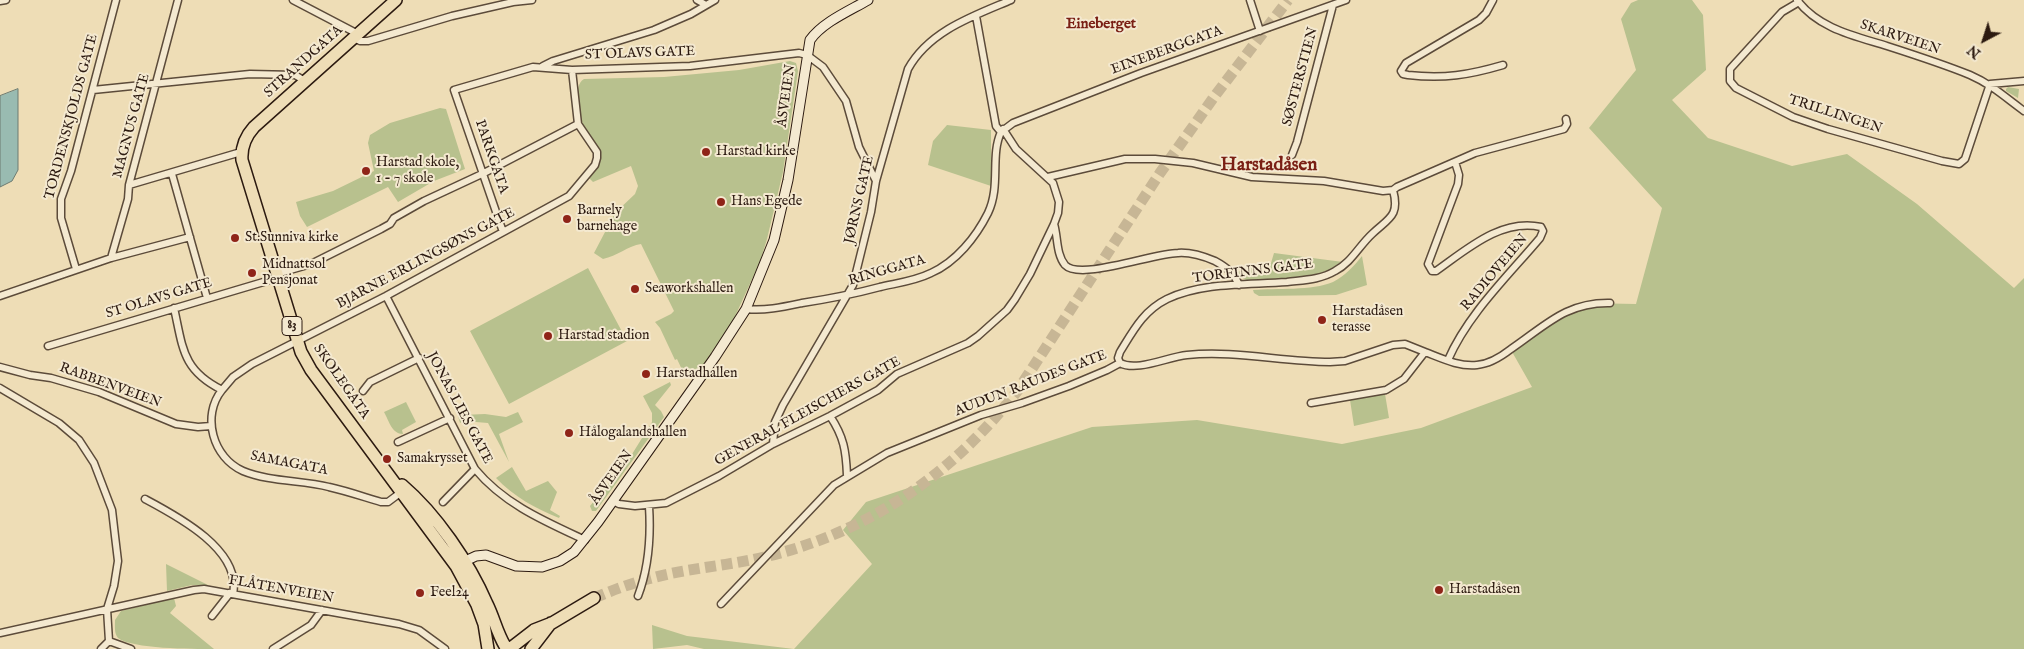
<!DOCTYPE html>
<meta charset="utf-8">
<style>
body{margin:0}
#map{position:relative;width:2024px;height:649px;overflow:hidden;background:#eeddb6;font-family:"IM FELL English",serif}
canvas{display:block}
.north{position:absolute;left:1959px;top:15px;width:50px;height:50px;-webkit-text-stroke:4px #f4e9d0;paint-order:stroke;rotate:220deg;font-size:14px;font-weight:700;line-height:20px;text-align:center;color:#2c1a10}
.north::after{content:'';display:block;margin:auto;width:18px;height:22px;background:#2c1a10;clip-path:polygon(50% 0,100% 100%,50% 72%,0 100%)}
</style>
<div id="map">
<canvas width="2024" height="649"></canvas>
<div class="north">N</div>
</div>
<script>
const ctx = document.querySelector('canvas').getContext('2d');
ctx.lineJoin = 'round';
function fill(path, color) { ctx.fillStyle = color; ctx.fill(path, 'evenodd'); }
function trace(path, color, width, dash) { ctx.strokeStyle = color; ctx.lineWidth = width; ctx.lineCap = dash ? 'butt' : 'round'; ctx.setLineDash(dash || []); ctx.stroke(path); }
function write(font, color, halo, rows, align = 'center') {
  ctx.font = font + ' "IM FELL English",serif'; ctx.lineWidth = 4; ctx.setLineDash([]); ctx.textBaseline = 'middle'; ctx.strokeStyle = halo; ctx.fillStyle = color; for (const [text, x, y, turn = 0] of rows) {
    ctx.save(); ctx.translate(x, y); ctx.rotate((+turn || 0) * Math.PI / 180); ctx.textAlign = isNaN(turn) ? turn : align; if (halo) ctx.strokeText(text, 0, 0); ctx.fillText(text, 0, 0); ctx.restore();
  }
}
fill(new Path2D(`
 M1638,0h54l11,15 3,55 -34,30 36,38 84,28 55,-12 70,50 97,84 10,-10v371h-1320l-17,-4 -34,4 -1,-24 35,11 107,13 78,-85 -29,-34 23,-28 226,-75 105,-7 145,24 79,-16 111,-41 -21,-37 73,-47 52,1 26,-96 -73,-80 47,-58 -15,-51 10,-16z
 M790,61l6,2 2,8 -15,101 -16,67 -7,23 -28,61 -37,54 -10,-1 -8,-17 -2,1 -15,-32 -5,-6 16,-8 3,-3 -33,-67c-13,2 -24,12 -38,15l-9,-6 21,-40 20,-19 3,-8 -7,-20 -38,16 -4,-4 8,-10 3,-15c-4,-9 -12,-17 -16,-26 -5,-11 -12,-41 0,-48l80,-2 75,-7z
 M2008,87l11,2 -1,9 -12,-7v-2z
 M440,108l6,1 19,60 -31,12 -36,21 -10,-15 -81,40 -7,-11 -4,-14 37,-11 41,-20 -6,-28 2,-8 20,-12z
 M947,125l44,5v56l-63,-21 5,-24z
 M1274,253l69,9c-27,19 -60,17 -91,20l-8,-3 -8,-7 35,-9z
 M1362,256l5,29 -31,10 -77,1 -5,-3 -1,-3c23,-2 59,1 80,-8 12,-6 21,-16 29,-26z
 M588,268l39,73 -118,63 -39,-73z
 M670,382l1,3 -16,20 6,6 3,6 -68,94h-4l-2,-5 39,-47 23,-37v-9l-9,-17z
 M1385,394l4,24 -35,8 -4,-26z
 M406,402l10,20 -14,8 1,4c-11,0 -14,-13 -19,-22z
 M518,412l5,10 -24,12 10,28 -21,-39 -24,-2 -4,2 -2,-7 3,-1 24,-1 21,3z
 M512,467l14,24 22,-10 9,11 -7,18 10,6 -1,2c-24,-10 -45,-21 -63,-40z
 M166,564l42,21h-16l-25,6z
 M174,598l2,8 -6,7 44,36c-22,0 -82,0 -96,-11 -4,-5 -3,-12 -3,-18l6,-9z`), '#b8c18e');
const water = new Path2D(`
 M18,89v81l-6,11 -12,6v-91z`);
fill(water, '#99bbb1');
trace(water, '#6d7b71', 1);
trace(new Path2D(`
 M594,598c19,-8 38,-15 58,-20 36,-10 75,-12 112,-21 104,-24 190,-84 254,-167l142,-217 54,-76 74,-97`), '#c7b695', 11, [11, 5.5]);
const street = new Path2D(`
 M293,0l65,34
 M697,0l9,5
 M1250,0l10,31
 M1493,0l-7,13 -7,7 -73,43 -5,8 2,3 5,1c36,4 61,0 95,-10
 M1797,0c22,29 58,36 90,46 28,9 56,18 83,29 21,9 36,23 54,36
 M0,1l6,-1
 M1799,2l-17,10 -52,57v12l6,7 57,29 35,12 114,32 17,3 6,-5 25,-75 34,-3
 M354,38l6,3h8l84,-25 61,-14 19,-2
 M543,66l10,-5 101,-31 37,-16 24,-14
 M93,90l157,-16 45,1 10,6
 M1001,132l12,-9 128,-50 205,-73
 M1292,155l5,-13 36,-137
 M172,174l35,124
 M1048,177l77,-18h30l38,4 59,14 72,4 59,10 10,-1
 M129,185l112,-33
 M1054,224c4,13 2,30 11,41 15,16 89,-12 113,-12 13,-1 25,3 37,8 11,6 19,12 24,24
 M503,232l-49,-142 79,-23 39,3 118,-4 109,-13 8,2 16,12 23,34 13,46 17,34
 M111,258l17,-59 1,-14 49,-185
 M76,269l-15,-51v-19l10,-28 45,-171
 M276,274l35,-10 70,-35 9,-5 4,-6 30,-17 60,-28 94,-49 -6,-54
 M0,296l111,-38 79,-21
 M386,296l89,173c29,35 69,52 110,71
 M174,308c9,40 8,62 48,82 -21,26 -9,68 21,81 27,11 59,9 86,16 18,4 35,10 52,15h7l12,-9
 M746,309c19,2 37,-2 56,-6 26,-4 52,-9 78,-16 17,-4 35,-6 51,-14 25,-11 45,-36 57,-60 13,-27 2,-57 13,-81l-5,-6 -20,-110
 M48,346l229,-68
 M1425,352c16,6 34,15 52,13 12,-1 25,-9 34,-16 34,-23 55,-47 99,-46
 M1448,360c20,-46 60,-84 92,-122l3,-7 -2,-4c-40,-9 -75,23 -105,44h-4l-4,-7 30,-80 1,-9 -4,-13
 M1120,363l-2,-5 2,-6c13,-21 23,-41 47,-53 36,-17 81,-14 120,-17 16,-2 33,-2 48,-11 16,-8 24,-25 37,-37 17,-16 28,-18 21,-44l4,-3 78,-34 89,-24 3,-5 -1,-5
 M1120,363c17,9 47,-6 67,-8 48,-5 95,7 143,7l15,-1 48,-16 12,-1 20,8 -21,27 -18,11 -75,13
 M0,367l30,8 21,3 48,14 77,32 22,3 13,-1
 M0,388l59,35 20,17 15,23 18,47 3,26 3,25 -4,25 -7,23 2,32 22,8
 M222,390l11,-13 19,-13 134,-68 183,-100 26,-31 2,-7v-6l-19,-28
 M363,391l7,-9 49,-24
 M830,416c14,21 16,35 17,59
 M398,442l52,-24
 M773,444l2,-22 8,-17 70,-120 18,-73 5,-31 32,-112c21,-38 65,-53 103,-69
 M145,499c32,17 97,51 88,95
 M613,501l6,3 16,2 31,-3 53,-27 54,-32 57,-28 48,-26 19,-16 71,-31 10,-7 29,-26 8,-11 15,-25 24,-50 4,-11 1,-11 -6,-19 -37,-34 -13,-20
 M443,502l32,-33
 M638,596c11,-29 13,-59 11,-90
 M721,604l113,-119 53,-32 94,-38 41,-12 47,-17 38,-16 13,-7
 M212,616l18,-23
 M0,633l194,-43 10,-1 195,35 20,6 26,19
 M101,649l8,-8
 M273,649l38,-24 11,-15`);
const secondary = new Path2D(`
 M461,563l15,-7 10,-1 30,11 26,1 18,-6 14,-9 24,-30 117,-165 31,-48 28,-69 14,-60 22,-140c13,-18 39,-29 58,-40`);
const highway = new Path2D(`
 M396,0l-142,127c-9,10 -13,20 -12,33l59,192 10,18 145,196 21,39 7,19 4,25
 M402,485c34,29 67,77 85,119 7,14 10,29 18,42
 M512,647l22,-17 18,-7 42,-25
 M531,649l20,-26`);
trace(street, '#5c4b3a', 9);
trace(secondary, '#2c1a10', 11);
trace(highway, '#2c1a10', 14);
trace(street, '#f4e9d0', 6);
trace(secondary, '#f4e9d0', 9);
trace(highway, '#eeddb6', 11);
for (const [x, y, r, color] of [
 [706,152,5,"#8f2418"],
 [366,171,5,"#8f2418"],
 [721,202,5,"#8f2418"],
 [567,219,5,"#8f2418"],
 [235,238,5,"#8f2418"],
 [252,273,5,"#8f2418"],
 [635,289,5,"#8f2418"],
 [1322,320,5,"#8f2418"],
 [548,336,5,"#8f2418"],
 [646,374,5,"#8f2418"],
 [569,433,5,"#8f2418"],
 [387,459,5,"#8f2418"],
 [1439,590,5,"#8f2418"],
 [420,593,5,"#8f2418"]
]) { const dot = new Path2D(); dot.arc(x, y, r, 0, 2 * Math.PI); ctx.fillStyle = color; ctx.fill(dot); trace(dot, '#f4e9d0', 2); }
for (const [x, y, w] of [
 [292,326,20]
]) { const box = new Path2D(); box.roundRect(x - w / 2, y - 9.5, w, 19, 4); ctx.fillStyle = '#f4e9d0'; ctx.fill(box); trace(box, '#2c1a10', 1); }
write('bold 12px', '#2c1a10', null, [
 ["83",292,326]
]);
write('14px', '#2c1a10', '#f4e9d0', [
 ["SKARVEIEN",1900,38,18],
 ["EINEBERGGATA",1167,51,-20],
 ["ST OLAVS GATE",640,54,-2],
 ["STRANDGATA",304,62,-42],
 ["SØSTERSTIEN",1301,77,-75],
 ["ÅSVEIEN",787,96,-82],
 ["TRILLINGEN",1835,115,18],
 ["TORDENSKJOLDS GATE",72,117,-75],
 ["MAGNUS GATE",132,126,-75],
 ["PARKGATA",491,157,71],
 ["JØRNS GATE",860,200,-77],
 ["BJARNE ERLINGSØNS GATE",426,259,-28],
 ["RINGGATA",887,271,-16],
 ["TORFINNS GATE",1253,272,-7],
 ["RADIOVEIEN",1495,273,-50],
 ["ST OLAVS GATE",159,299,-17],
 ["SKOLEGATA",341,382,55],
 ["AUDUN RAUDES GATE",1031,384,-21],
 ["RABBENVEIEN",110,386,20],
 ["JONAS LIES GATE",459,408,62],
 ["GENERAL FLEISCHERS GATE",808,412,-29],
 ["SAMAGATA",289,464,11],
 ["ÅSVEIEN",612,478,-55],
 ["FLÅTENVEIEN",281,590,10]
]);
write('14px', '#2c1a10', '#f4e9d0', [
 ["Harstad kirke",716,152],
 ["Harstad skole,",376,163],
 ["1 - 7 skole",376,179],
 ["Hans Egede",731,202],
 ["Barnely",577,211],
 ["barnehage",577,227],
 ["St.Sunniva kirke",245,238],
 ["Midnattsol",262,265],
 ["Pensjonat",262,281],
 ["Seaworkshallen",645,289],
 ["Harstadåsen",1332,312],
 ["terasse",1332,328],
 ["Harstad stadion",558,336],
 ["Harstadhallen",656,374],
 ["Hålogalandshallen",579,433],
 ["Samakrysset",397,459],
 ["Harstadåsen",1449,590],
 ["Feel24",430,593]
], 'left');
write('bold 15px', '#7a1f14', '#f4e9d0', [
 ["Eineberget",1101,25]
]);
write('bold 19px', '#7a1f14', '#f4e9d0', [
 ["Harstadåsen",1269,166]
]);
</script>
